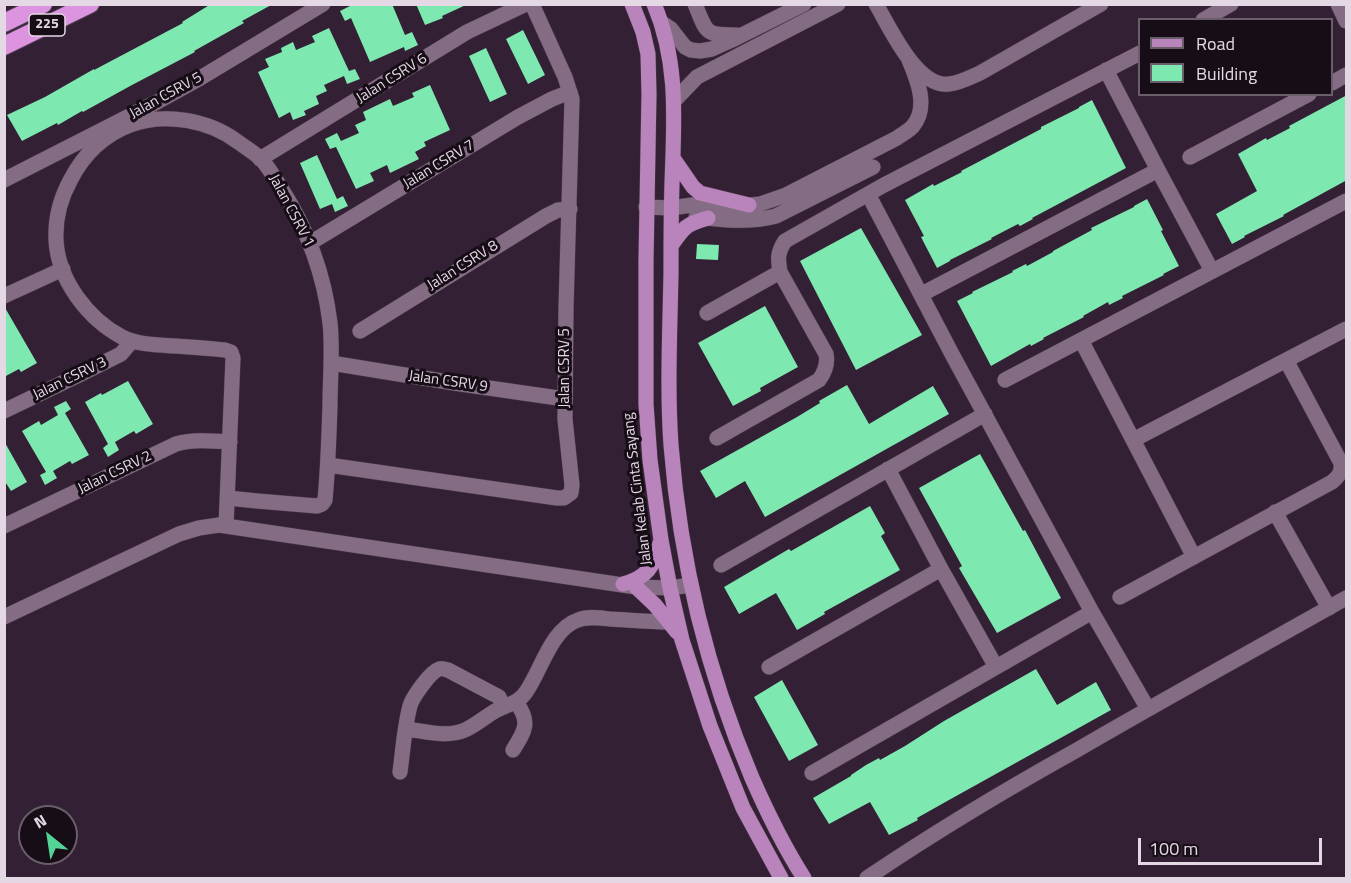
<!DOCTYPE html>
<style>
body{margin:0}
#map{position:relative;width:1351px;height:883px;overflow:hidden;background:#332034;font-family:"Titillium Web",sans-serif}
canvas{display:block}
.frame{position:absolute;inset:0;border:6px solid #e5d8e5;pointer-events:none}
.legend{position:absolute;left:1138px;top:18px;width:195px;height:78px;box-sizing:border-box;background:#160d16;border:2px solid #695e69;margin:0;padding:8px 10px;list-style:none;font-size:18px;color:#e5d8e5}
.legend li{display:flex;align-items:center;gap:12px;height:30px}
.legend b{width:30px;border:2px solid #695e69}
.north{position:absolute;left:18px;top:805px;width:60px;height:60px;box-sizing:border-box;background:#160d16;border:2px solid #695e69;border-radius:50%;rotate:330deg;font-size:16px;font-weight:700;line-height:24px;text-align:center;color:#e5d8e5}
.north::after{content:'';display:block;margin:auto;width:21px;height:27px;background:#53d396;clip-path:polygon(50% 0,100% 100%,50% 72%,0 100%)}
.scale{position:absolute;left:1138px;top:838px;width:184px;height:27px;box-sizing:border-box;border:3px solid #e5d8e5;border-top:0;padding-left:8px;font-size:18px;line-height:21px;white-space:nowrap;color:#e5d8e5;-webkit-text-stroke:4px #160d16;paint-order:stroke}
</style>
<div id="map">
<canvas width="1351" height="883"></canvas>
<div class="frame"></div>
<ul class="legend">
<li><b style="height:8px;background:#b984bb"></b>Road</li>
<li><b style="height:16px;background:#7ee8b1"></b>Building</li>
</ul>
<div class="north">N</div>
<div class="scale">100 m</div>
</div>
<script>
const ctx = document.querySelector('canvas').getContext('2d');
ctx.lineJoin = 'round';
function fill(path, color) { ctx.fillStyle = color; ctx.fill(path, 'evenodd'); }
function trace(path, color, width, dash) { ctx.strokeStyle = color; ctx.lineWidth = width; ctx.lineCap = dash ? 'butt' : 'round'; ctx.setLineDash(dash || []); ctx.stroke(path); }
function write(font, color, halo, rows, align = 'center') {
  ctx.font = font + ' "Titillium Web",sans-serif'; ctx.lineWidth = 6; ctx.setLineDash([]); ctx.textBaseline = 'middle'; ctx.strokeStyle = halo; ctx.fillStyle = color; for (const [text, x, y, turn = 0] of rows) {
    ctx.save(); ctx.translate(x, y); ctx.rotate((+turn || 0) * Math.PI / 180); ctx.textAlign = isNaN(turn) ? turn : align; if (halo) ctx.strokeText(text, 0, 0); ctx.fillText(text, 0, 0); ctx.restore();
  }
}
fill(new Path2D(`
 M211,4h62l-31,17 2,2 -50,28 1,1 -63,33 -49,27 -1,-1 -24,14 -1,-2 -35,18 -15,-26 38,-18 49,-28v1l89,-47 -1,-1z
 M354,4h38l13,31 7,-3 6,13 -13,6 -1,-4 -34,15 -19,-44 -6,3 -5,-10z
 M416,4h52l-26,12 1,2 -18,7z
 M329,28l20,43 6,-2 5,10 -13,5 -3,-8 -20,9 3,6 -11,5 3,8 -15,7 2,4 -13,5 -3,-8 -11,6 -21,-46 11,-5 -4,-8 17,-7 -1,-4 12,-6 3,8 19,-8 -3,-6z
 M523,30l22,45 -17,9 -22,-45z
 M486,48l21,46 -17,8 -21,-46z
 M430,85l20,45 -26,12 2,4 -11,6 4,7 -29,14 -3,-8 -17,8 4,8 -18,8 -20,-42 -6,2 -5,-10 12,-6 4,8 18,-8 -4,-8 11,-5 -3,-8 27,-13 3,7 21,-9 -2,-4z
 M1347,95v85l-64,35 1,1 -40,20 1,1 -13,7 -16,-30 41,-23 -19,-37 28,-16 1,2 23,-12 -1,-2z
 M1092,100l34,68 -94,50 1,1 -13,7 -2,-2 -27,14 1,1 -42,21v1l-13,7 -16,-31 3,-1 -19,-36 28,-16 1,2 28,-14 -1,-1 80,-42v-2l38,-19v-1z
 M317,155l20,44 6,-3 5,10 -13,6 -3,-8 -12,5 -20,-46z
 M1147,199l16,31 -2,1 18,35 -16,8 1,1 -42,21 1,2 -14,7 -1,-3 -25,14 1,1 -41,21 1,1 -13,7 -1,-2 -39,22 -34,-65 16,-8 -1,-1 41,-20 -1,-1 14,-7 1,2 26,-14v-1l39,-21 -1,-2 43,-21v-1z
 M861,228l61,107 -66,35 -56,-109z
 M697,244l22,1 -1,15 -22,-1z
 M4,306l33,57 -16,9 -2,-3 -15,8z
 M765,306l33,61 -38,21 1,3 -28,15 -35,-63z
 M128,381l25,43 -17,10 -2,-3 -19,11 4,8 -11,7 -5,-9 5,-4 -23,-42 16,-9 1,2z
 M847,385l22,39 64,-38 16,28 -184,103 -20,-36 -29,17 -16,-27 97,-54 23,-14 -1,-2z
 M66,401l5,8 -6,4 24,42 -17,9 -2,-3 -17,10 4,7 -12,7 -5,-10 6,-3 -24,-41 17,-10 2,4 17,-10 -4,-8z
 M4,441l23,41 -16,9 -7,-11z
 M980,454l43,77 2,-1 36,68 -64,35 -38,-65 3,-2 -43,-78z
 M870,506l15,27 -4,3 19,34 -76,42 1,2 -28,16 -21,-37 -37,21 -15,-27 65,-38 2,2z
 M1036,669l21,36 39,-23 15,28 -162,90 -32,18 1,2 -29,15 -19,-33 -41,22 -16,-26 38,-22v-1l15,-10 13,-7 1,2 25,-14 39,-25z
 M782,680l36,65 -29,16 -35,-64z`), '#7ee8b1');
const minor = new Path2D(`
 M695,4c12,30 10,31 42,31
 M876,4c14,24 41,84 73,80 11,-1 22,-7 31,-11l121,-69
 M1338,4l8,17
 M1203,20l28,-16
 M662,23l9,6 14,18 6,3 9,1 12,-2 20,-9 72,-36
 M1106,70l52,100 54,101
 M1332,83l14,-8
 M674,101l23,-24 141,-73
 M1190,157l119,-63
 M260,159l207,-127 59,-28
 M4,180l153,-78 40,-22 126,-76
 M868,194l85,162 139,256 56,97
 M646,207l25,1 21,-3 19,2h22l27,-3 26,-9 111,-57c5,-4 12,-7 16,-12 16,-19 4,-47 -4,-66
 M696,217c26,3 54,6 80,-1l97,-49
 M310,243l208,-126 34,-18 18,-7
 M922,294l236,-124
 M4,296l59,-27
 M707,313l73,-41
 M360,331l186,-115 12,-6 12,-1
 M1081,340l113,217
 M331,363l123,20 111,16
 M1005,380l341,-179
 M4,411l77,-37 40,-20 11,-13
 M717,438l102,-58c6,-8 9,-16 7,-26l-46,-82c-2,-13 -3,-19 5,-31l99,-56 256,-132
 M1133,440l213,-111
 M328,465l229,33h7l7,-5 1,-8 -7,-66 1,-111 6,-209 -7,-22 -33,-73
 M888,469l53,100 55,98
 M1275,512l54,96
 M4,526l172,-82c18,-5 36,-3 54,-2
 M226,526l7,-168 -2,-6 -6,-2c-16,-2 -33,-3 -49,-4 -18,-1 -38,-1 -54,-9 -34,-18 -64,-57 -66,-97 -1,-22 5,-43 15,-61 13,-25 33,-44 59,-54 35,-13 79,-5 108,17 7,5 15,10 22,16 8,8 15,20 21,30 27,42 43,85 49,135 3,27 0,55 0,82 -1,32 -2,63 -5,95l-3,4 -5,2 -60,-5 -29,-3
 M721,565l264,-151
 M1120,597l212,-115c7,-6 10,-10 9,-19l-55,-103
 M4,617l175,-83 20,-6 20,-3 417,62 34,1 21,-3
 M769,667l172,-98
 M406,729c18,2 41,9 59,1 11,-5 20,-13 30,-19 11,-6 24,-8 31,-19 15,-21 25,-63 52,-72 10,-4 22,-2 32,-1 20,1 40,3 60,3
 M513,750c12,-19 18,-28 3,-48
 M400,772c3,-21 4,-44 10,-66 2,-8 20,-34 29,-37 3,-1 5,0 9,1l51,27 5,10
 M812,773l280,-161
 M867,878c68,-46 138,-88 210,-128 89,-52 179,-101 269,-152`);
const major = new Path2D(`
 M632,4l11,28 5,22 1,40 -3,167v143l4,56 11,80 9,48 12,52 28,86 33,82 38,70
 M654,4c25,59 20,117 18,179 -1,30 -1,60 -1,90 -1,57 -4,115 0,172 9,115 36,227 81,333 15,34 32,69 52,100
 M673,158l20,29 7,6 49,12
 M671,246c13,-19 15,-22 37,-28
 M623,584c24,-6 31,-18 37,-41
 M636,587l19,18 22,27`);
const highway = new Path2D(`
 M4,23l39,-19
 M4,46l86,-42`);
trace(minor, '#4b3b4b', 16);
trace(major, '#4b3b4b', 16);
trace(highway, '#4b3b4b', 20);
trace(minor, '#846d84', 15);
trace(major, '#b984bb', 15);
trace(highway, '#dd94e0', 18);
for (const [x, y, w] of [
 [47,25,36]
]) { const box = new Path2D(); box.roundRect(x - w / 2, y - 11, w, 22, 4.5); ctx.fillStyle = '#160d16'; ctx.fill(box); trace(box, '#e5d8e5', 1.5); }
write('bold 14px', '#e5d8e5', null, [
 ["225",47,25]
]);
write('15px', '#e5d8e5', '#160d16', [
 ["Jalan CSRV 6",392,79,-32],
 ["Jalan CSRV 5",166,96,-29],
 ["Jalan CSRV 7",439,165,-31],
 ["Jalan CSRV 1",291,211,62],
 ["Jalan CSRV 8",463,266,-32],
 ["Jalan CSRV 5",565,368,-90],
 ["Jalan CSRV 3",70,379,-26],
 ["Jalan CSRV 9",448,382,8],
 ["Jalan CSRV 2",115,473,-26],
 ["Jalan Kelab Cinta Sayang",638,489,-97]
]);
</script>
